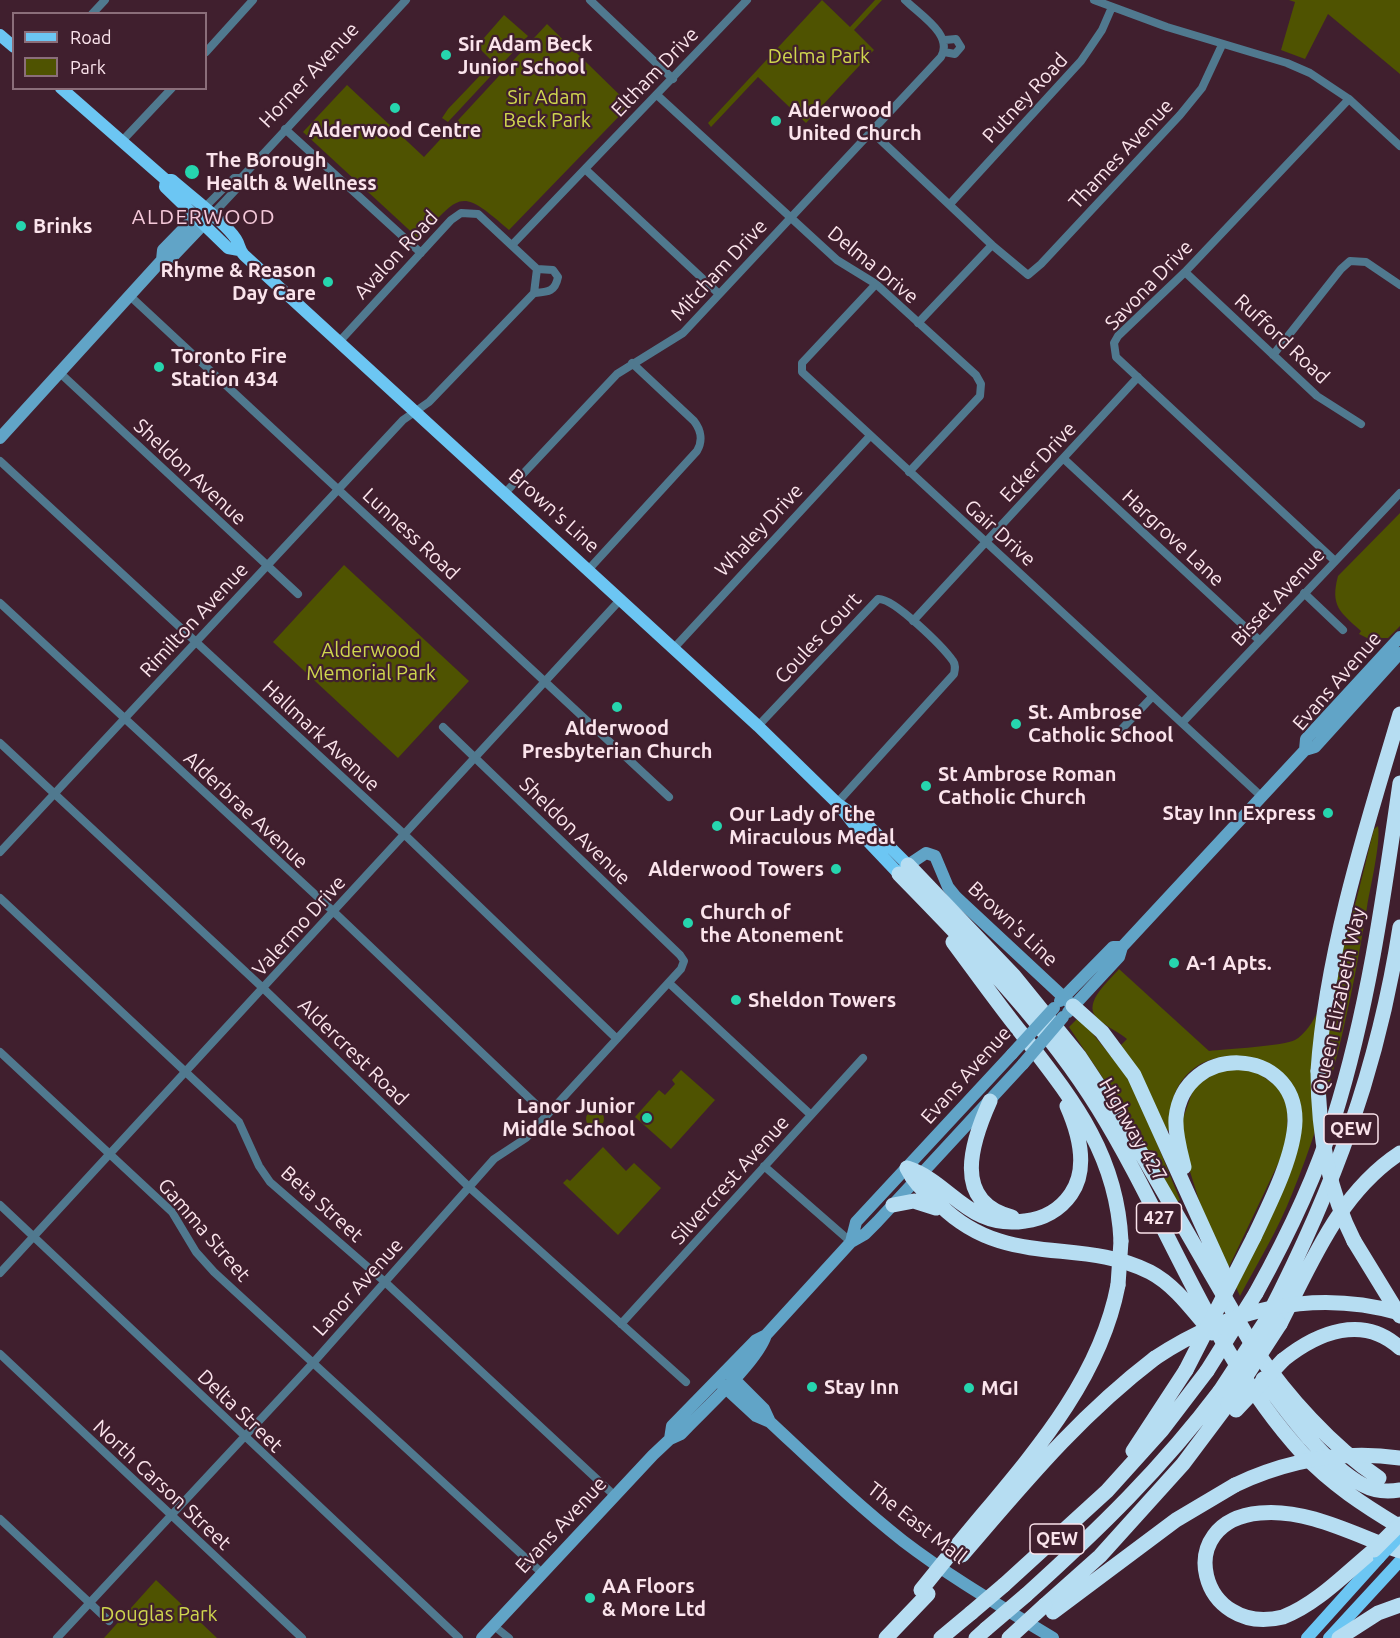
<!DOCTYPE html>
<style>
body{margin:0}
#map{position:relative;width:1400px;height:1638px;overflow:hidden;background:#401f2e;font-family:Ubuntu,sans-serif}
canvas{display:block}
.legend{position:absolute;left:12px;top:12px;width:195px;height:78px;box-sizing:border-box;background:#401f2e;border:2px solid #8b6e7a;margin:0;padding:8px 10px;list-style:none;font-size:18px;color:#fbe4ec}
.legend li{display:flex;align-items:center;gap:12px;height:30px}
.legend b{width:30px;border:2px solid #8b6e7a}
</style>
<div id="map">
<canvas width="1400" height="1638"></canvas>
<ul class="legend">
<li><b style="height:8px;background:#6cc6f3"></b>Road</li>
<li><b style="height:16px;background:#4f5301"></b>Park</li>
</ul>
</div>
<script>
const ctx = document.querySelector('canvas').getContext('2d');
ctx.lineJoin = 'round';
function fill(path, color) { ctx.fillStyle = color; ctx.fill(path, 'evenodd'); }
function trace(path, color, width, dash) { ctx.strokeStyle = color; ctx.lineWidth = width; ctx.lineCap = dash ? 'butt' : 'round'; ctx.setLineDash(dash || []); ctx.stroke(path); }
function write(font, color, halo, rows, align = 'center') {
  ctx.font = font + ' Ubuntu,sans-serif'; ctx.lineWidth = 4.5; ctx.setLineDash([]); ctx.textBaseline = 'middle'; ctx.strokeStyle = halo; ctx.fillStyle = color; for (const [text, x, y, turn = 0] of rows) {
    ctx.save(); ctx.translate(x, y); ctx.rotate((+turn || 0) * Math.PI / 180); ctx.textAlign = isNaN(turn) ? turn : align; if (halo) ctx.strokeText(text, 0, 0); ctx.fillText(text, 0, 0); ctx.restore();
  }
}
fill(new Path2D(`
 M822,0l28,27 25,-27h7l-28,30 20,20 -68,73 -48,-46 -47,50 -3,-4z
 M1289,0h111v74l-72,-60 -23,45 -24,-9 14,-48z
 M504,15l24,21 -80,86 -6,-4 6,-9 45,-47 -16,-16z
 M547,24l83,81 -121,125c-49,-43 -48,-37 -90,9l-116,-107 44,-47 77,72z
 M1400,513v113l-12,12h-21l-8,-4 2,-3c-21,-19 -31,-25 -23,-55z
 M344,565l125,116 -71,77 -125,-116z
 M1378,826c3,17 -8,62 -11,81 -16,98 -37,195 -75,287 -14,36 -34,68 -52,102l-6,-13 67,-164 -43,-60c-52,-13 -92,16 -88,71l-5,1 -45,-85 7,-7c-9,-8 -23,-13 -31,-22 -13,-15 14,-37 23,-48l90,82c17,-2 76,-5 86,-11 37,-18 68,-170 79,-211z
 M1079,1017l45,55 16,29 40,99 -4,2 -61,-106 -46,-69z
 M1223,1068l31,2 25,18 9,20 -2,39 -59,124 -21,-48 -18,-58 -7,-41 13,-37z
 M681,1070l34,30 -44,49 -36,-32 24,-27 6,5 10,-11 -3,-4z
 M586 1119a9 9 0 1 1 18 0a9 9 0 1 1-18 0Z
 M603,1147l23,24 8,-8 27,25 -43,47 -55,-52 4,-4 3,2z
 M156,1580l61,58h-113z`), '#4f5301');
trace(new Path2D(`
 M590,0l83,79
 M1094,0l73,27 120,36 23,10 39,26 51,47
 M92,14l13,-14
 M206,52l47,-52
 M944,52l11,2 6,-7 -5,-8 -11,1
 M657,95l180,165 39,24 100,91 5,9 -1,12 -71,76
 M285,129l136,124
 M871,131l121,114 36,30 13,-11 139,-149 22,-27 20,-43
 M122,141l50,-53
 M585,169l134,125
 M950,204l131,-143 21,-31 10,-23
 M204,208l30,-30h7l165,-178
 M212,215l29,-31v-6
 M512,245l235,-245
 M1185,272l132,124 44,28
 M876,284l-74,79v9l460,425
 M534,293c14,-1 21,-1 24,-16l-5,-7 -16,-1
 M130,296l539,501
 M918,323l74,-78
 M1273,355l68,-86 9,-8 16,1 34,23
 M60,373l238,221
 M1064,459l195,181
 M0,461l405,374 212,204
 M505,493l112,-119 66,-41 258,-276c13,-22 -21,-42 -36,-57
 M1335,561l-219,-204 -2,-14 4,-7 67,-64 164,-173
 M589,569l108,-118c6,-10 4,-21 -3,-30l-62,-58
 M1304,593l39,37
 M0,603l334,309 213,203
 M913,621l225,-244
 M674,648l196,-212
 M1182,723l218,-230
 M758,726l120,-127c15,-2 65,48 75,62 3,4 2,8 1,13l-117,129
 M1117,734l35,-37
 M0,743l264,246 206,199 216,194
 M0,852l403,-432 26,-18 105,-109 3,-24 -59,-55 -17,-1 -10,7 -112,122
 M0,898l239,224 20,44 11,16 115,100 230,214
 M669,983l142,132
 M0,1052l172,160 24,40 18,20 329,302
 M764,1166l87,76
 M0,1205l459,433
 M0,1273l620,-673
 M621,1324l242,-266
 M0,1354l302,284
 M0,1519l109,102
 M494,1626l15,12
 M57,1638l256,-275 181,-204 32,-21 155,-169 3,-8 -4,-6 -237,-228`), '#50798f', 8);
trace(new Path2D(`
 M162,260l1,-10 40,-41
 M0,438l162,-178 10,-3 40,-42
 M1305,750l1,-11 94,-102
 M908,865l18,-12 9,3 13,31 8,10 117,109
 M1060,1001l53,-54h9
 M1068,1012l51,-55 3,-10 183,-197 10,-3 85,-94
 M851,1242l5,-20 156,-168
 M728,1373l36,36 6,13
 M717,1380l39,36 14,6c43,40 86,82 133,119 47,36 99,66 150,97
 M670,1439l2,-13 84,-86 10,-5 85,-93 14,-8 12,-12 146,-158
 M482,1638l171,-183 17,-16 11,-5c21,-23 76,-71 85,-99`), '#61a4c7', 12);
trace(new Path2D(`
 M0,35l14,12
 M61,88l105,92h6c17,15 52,41 64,59 4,6 3,11 8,16l514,471 80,78 25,32 36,38 9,-9 -40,-40 -30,-21
 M166,180l-1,7 63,61 11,2
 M1307,1638l72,-80
 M1329,1638l71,-77`), '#6cc6f3', 12);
trace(new Path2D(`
 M908,865l106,111 65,80 47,71 128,221c33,48 77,98 125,130
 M899,874c71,73 145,147 199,234 70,113 114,247 205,346 28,30 62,52 97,73
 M953,942c23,31 45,62 69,92 51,66 95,120 99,207
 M1073,1006l29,26 32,43 92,203
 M1318,1071c8,-118 48,-244 82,-357
 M990,1101c-18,40 -39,101 22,116
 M1184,1167c-4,-16 -9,-33 -8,-49 8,-76 120,-72 119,3 -1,36 -26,84 -41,116
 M907,1168c8,17 19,24 33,37 66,65 138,31 210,67 25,13 43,39 62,61
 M907,1168c44,14 61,62 118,53 18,-2 35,-11 46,-27 18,-26 7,-63 -4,-88
 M893,1205l21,-4 22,7
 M1354,1241l46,75
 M1256,1293c31,-56 59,-113 78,-175 34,-108 50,-223 66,-335
 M1268,1316c66,-128 110,-247 132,-389
 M1280,1324c32,-62 59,-131 120,-171
 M1283,1360c35,-28 80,-46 117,-12
 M1263,1379c25,35 63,86 100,106 11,6 25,7 37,5
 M1133,1451l53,-81
 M955,1548c65,-80 143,-159 163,-263
 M1374,1550c-28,23 -57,54 -91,67 -83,21 -113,-96 -23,-104 47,-5 97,23 140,38
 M962,1555c63,-73 116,-138 193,-197
 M1004,1585l103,-94 55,-61 45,-59
 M1026,1595c72,-65 136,-127 194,-204
 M1045,1605l55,-49 83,-92 45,-60
 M1053,1612l123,-92 59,-35
 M886,1638l42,-44
 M941,1638l30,-25
 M976,1638l10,-9
 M1339,1638l39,-25 22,-8`), '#b6ddf2', 15);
trace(new Path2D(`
 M1012,1054l42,-46
 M1023,1064l40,-47`), '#61a4c7', 12);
trace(new Path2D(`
 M1379,1558l21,-23`), '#6cc6f3', 12);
trace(new Path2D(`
 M1318,1071c0,59 9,117 36,170
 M1118,1285l3,-44
 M1155,1358c74,-49 158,-70 245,-45
 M1186,1370l68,-133
 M1207,1371l49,-78
 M1220,1391l47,-72
 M1228,1404l52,-80
 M1236,1410l47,-50
 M1235,1485c53,-25 107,-35 165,-27
 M1374,1550l26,-26
 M921,1590l34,-42
 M971,1613l33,-28
 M986,1629l40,-34
 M1009,1638l36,-33`), '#b6ddf2', 15);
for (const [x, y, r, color] of [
 [446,55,6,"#26d5ae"],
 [395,108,6,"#26d5ae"],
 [776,121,6,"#26d5ae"],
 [192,172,8,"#26d5ae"],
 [21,226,6,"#26d5ae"],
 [328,282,6,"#26d5ae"],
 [159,367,6,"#26d5ae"],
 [617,707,6,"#26d5ae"],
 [1016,724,6,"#26d5ae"],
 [926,786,6,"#26d5ae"],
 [1328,813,6,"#26d5ae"],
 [717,826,6,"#26d5ae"],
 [836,869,6,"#26d5ae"],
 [688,923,6,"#26d5ae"],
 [1174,963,6,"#26d5ae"],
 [736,1000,6,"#26d5ae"],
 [647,1118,6,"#26d5ae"],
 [812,1387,6,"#26d5ae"],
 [969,1388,6,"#26d5ae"],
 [590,1598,6,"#26d5ae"]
]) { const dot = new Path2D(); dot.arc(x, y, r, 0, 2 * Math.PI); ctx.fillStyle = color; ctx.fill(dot); trace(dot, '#401f2e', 2); }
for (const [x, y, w] of [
 [1351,1129,54],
 [1159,1218,45],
 [1057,1539,54]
]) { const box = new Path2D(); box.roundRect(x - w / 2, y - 15, w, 30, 4.5); ctx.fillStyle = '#401f2e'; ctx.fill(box); trace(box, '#fbe4ec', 1.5); }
write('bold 18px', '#fbe4ec', null, [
 ["QEW",1351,1129],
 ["427",1159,1218],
 ["QEW",1057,1539]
]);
write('bold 20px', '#fbe4ec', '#401f2e', [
 ["Sir Adam Beck",458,44],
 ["Junior School",458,67],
 ["Alderwood",788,110],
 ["United Church",788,133],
 ["Alderwood Centre",395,130,"center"],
 ["The Borough",206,160],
 ["Health & Wellness",206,183],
 ["Brinks",33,226],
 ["Rhyme & Reason",316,270,"right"],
 ["Day Care",316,293,"right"],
 ["Toronto Fire",171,356],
 ["Station 434",171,379],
 ["St. Ambrose",1028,712],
 ["Catholic School",1028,735],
 ["Alderwood",617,728,"center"],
 ["Presbyterian Church",617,751,"center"],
 ["St Ambrose Roman",938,774],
 ["Catholic Church",938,797],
 ["Stay Inn Express",1316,813,"right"],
 ["Our Lady of the",729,814],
 ["Miraculous Medal",729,837],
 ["Alderwood Towers",824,869,"right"],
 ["Church of",700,912],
 ["the Atonement",700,935],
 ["A-1 Apts.",1186,963],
 ["Sheldon Towers",748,1000],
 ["Lanor Junior",635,1106,"right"],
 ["Middle School",635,1129,"right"],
 ["Stay Inn",824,1387],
 ["MGI",981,1388],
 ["AA Floors",602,1586],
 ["& More Ltd",602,1609]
], 'left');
write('20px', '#cfd64e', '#401f2e', [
 ["Delma Park",819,56],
 ["Sir Adam",547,97],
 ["Beck Park",547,120],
 ["Alderwood",371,650],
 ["Memorial Park",371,673],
 ["Douglas Park",159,1614]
]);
write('20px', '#fbe4ec', '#401f2e', [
 ["Eltham Drive",655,72,-46],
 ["Horner Avenue",309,75,-47],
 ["Putney Road",1025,98,-47],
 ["Thames Avenue",1121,154,-47],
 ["Avalon Road",396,255,-47],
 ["Delma Drive",873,265,39],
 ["Mitcham Drive",719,270,-47],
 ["Savona Drive",1149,285,-46],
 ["Rufford Road",1282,339,43],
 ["Ecker Drive",1038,462,-47],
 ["Sheldon Avenue",190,472,43],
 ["Brown's Line",554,511,42],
 ["Whaley Drive",759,530,-47],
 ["Gair Drive",1000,533,42],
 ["Lunness Road",411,534,43],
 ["Hargrove Lane",1173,538,43],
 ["Bisset Avenue",1278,597,-47],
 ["Rimilton Avenue",194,620,-47],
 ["Coules Court",818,638,-47],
 ["Evans Avenue",1337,681,-49],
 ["Hallmark Avenue",321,736,43],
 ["Alderbrae Avenue",246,810,43],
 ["Sheldon Avenue",575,831,44],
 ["Brown's Line",1013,924,43],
 ["Valermo Drive",299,926,-48],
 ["Queen Elizabeth Way",1339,1001,-78],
 ["Aldercrest Road",353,1052,44],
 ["Evans Avenue",966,1075,-48],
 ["Highway 427",1133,1130,60],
 ["Silvercrest Avenue",730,1180,-48],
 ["Beta Street",322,1204,42],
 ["Gamma Street",204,1230,49],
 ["Lanor Avenue",358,1287,-48],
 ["Delta Street",240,1411,44],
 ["North Carson Street",162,1485,43],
 ["The East Mall",917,1523,38],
 ["Evans Avenue",561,1525,-47]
]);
ctx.letterSpacing = '1.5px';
write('21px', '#f5c9da', '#401f2e', [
 ["ALDERWOOD",204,217]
]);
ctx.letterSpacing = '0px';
</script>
